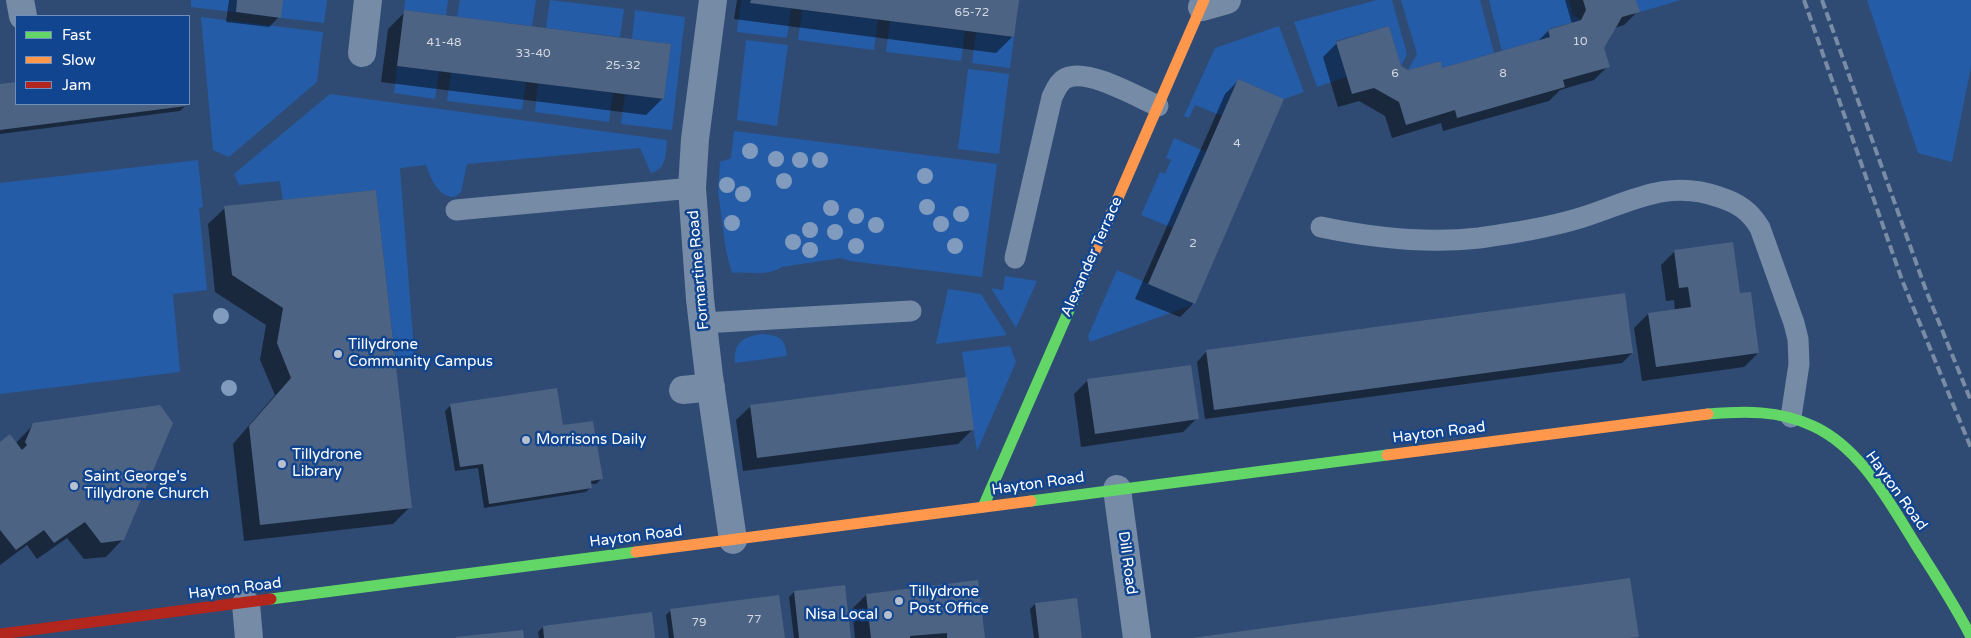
<!DOCTYPE html>
<style>
body{margin:0}
#map{position:relative;width:1971px;height:638px;overflow:hidden;background:#2f4b73;font-family:"Varela Round",sans-serif}
canvas{display:block}
.legend{position:absolute;left:15px;top:15px;width:175px;height:90px;box-sizing:border-box;background:#124590;border:1px solid #718fbc;margin:0;padding:6px 9px;list-style:none;font-size:15px;color:#fff}
.legend li{display:flex;align-items:center;gap:10px;height:25px}
.legend b{width:25px;border:1px solid #718fbc}
</style>
<div id="map">
<canvas width="1971" height="638"></canvas>
<ul class="legend">
<li><b style="height:6px;background:#63d668"></b>Fast</li>
<li><b style="height:6px;background:#ff974d"></b>Slow</li>
<li><b style="height:6px;background:#b3261e"></b>Jam</li>
</ul>
</div>
<script>
const ctx = document.querySelector('canvas').getContext('2d');
ctx.lineJoin = 'round';
function fill(path, color) { ctx.fillStyle = color; ctx.fill(path, 'evenodd'); }
function trace(path, color, width, dash) { ctx.strokeStyle = color; ctx.lineWidth = width; ctx.lineCap = dash ? 'butt' : 'round'; ctx.setLineDash(dash || []); ctx.stroke(path); }
function write(font, color, halo, rows, align = 'center') {
  ctx.font = font + ' "Varela Round",sans-serif'; ctx.lineWidth = 5; ctx.setLineDash([]); ctx.textBaseline = 'middle'; ctx.strokeStyle = halo; ctx.fillStyle = color; for (const [text, x, y, turn = 0] of rows) {
    ctx.save(); ctx.translate(x, y); ctx.rotate((+turn || 0) * Math.PI / 180); ctx.textAlign = isNaN(turn) ? turn : align; if (halo) ctx.strokeText(text, 0, 0); ctx.fillText(text, 0, 0); ctx.restore();
  }
}
fill(new Path2D(`
 M191,0h136l-3,23 -133,-16z
 M405,0h43l-2,15 -42,-5z
 M460,0h76l-4,26 -75,-9z
 M550,0l74,9 -4,28 -74,-9z
 M741,0h10l-1,2 41,6 -4,30 -50,-6z
 M1377,0h15l15,54 -6,12 -12,-40 -53,15 11,36 -30,10 -23,-65z
 M1401,0h79l14,53 -52,15 -2,-7 -32,9 9,-16z
 M1489,0h80l4,15 8,5 -33,9 2,8 -48,14z
 M1636,0h45l-41,12z
 M1867,0h104v67l-19,95 -34,-9z
 M635,10l50,7 -13,113 -51,-6 4,-30 39,5 7,-55 -39,-5z
 M802,10l76,9 -4,31 -76,-10z
 M201,17l122,15 -6,50 -88,75 -16,-7z
 M890,21l75,10 -4,30 -75,-9z
 M1279,26l25,66 -20,7 -46,-20 -16,37 -27,-11 -6,13 -5,-2 31,-68z
 M976,32l38,5 -4,31 -38,-5z
 M746,40l42,5 -11,81 -40,-6z
 M397,66l42,5 -4,28 -41,-6z
 M968,69l41,5 -10,80 -41,-5z
 M451,72l75,10 -4,28 -75,-9z
 M538,83l75,10 -4,29 -74,-10z
 M330,94l337,46c-1,13 0,29 -16,33l-11,-25 -173,16 -6,28 -6,5c-17,0 -24,-18 -29,-32l-26,3 15,196h-19l-20,-174 -93,10 -3,-19 -41,4 -5,-11z
 M734,131l263,33 -15,113 -132,-16 -9,-3 -59,9c-15,10 -33,4 -50,6l-6,-22 -8,-59 2,-30 11,-4z
 M1174,138l32,14 -33,76 -32,-13 19,-43 5,2 6,-14 -5,-2z
 M198,160l5,47 -4,1 8,82 -34,4 7,78 -180,22v-211z
 M1117,270l78,34 -105,38 -2,-6z
 M1005,276l32,5 -21,47 -25,-40 12,2z
 M948,289l33,5 26,41 -71,9z
 M763,334c17,2 22,4 24,22l-52,7c-2,-21 9,-27 28,-29z
 M1010,346l6,16 -39,89 -15,-99z`), '#255ca7');
fill(new Path2D(`
 M229,0h52l-2,17 -10,10 -43,-5z
 M737,0h281l-5,36 -17,17 -262,-34z
 M1565,0h70l3,11 -14,14 -10,3 -11,20 5,18 -14,14 -34,10 -11,11 -106,30 -2,-8 -49,15 -7,-22 -26,-15 -21,6 -15,-50 14,-14 63,23 8,6 34,-2 95,-28 11,-11 24,-7z
 M405,12l258,86 -17,17 -265,-33 7,-53z
 M1239,80l-45,223 -14,14 -45,-18 90,-205z
 M16,84v20h168l1,2 -5,5 -180,23v-48z
 M225,208l185,299 -17,17 -149,17 -11,-97 42,-49 -15,-35 6,-35 -51,-33 -7,-68z
 M1675,251l64,44 19,58 -14,14 -102,14 -8,-53 14,-14 27,-3 -1,-11 -8,1 -5,-36z
 M1207,351l425,2 -10,10 -417,56 -8,-57z
 M1088,380l109,38 -14,14 -102,15 -7,-53z
 M450,406l151,73 -5,5h-6l1,3 -5,5 -102,16 -6,-40 -23,3 -10,-60z
 M751,406l221,24 -14,14 -215,27 -7,-51z
 M34,424l89,115 -17,18 -22,2 -17,-21 -30,21 -10,-14 -27,20v-121l16,-1z
 M794,592l56,46h-56l-5,-41z
 M866,595l118,43h-129l-3,-29z
 M1035,604l46,34h-47l-4,-29z
 M671,610l112,28h-114l-3,-23z
 M543,627l111,11h-115l-1,-6z`), '#0007');
fill(new Path2D(`
 M237,0h46l-2,18 -45,-6z
 M751,0h268l-5,37 -264,-34z
 M1583,0h53l4,12 -18,5 -18,31 6,19 -47,13 2,7 -108,31 -2,-8 -49,15 -7,-23 -25,-14 -22,6 -16,-52 53,-16 12,40 7,4 33,-9 1,7 108,-31 -2,-7 33,-10 5,-10z
 M404,10l267,34 -7,55 -267,-33z
 M1238,79l46,20 -89,205 -47,-20z
 M16,82v22h170v2l-186,24v-46z
 M376,190l36,318 -152,17 -11,-99 42,-48 -14,-35 6,-35 -51,-33 -8,-69z
 M1733,242l7,51 11,-1 8,61 -103,14 -8,-54 43,-6 -3,-20 -9,1 -5,-38z
 M1625,293l8,60 -419,57 -8,-60z
 M1191,365l8,54 -104,15 -8,-55z
 M967,377l7,53 -217,28 -7,-53z
 M557,388l6,37 30,-4 10,58 -12,2 1,7 -103,16 -6,-40 -23,3 -10,-63z
 M160,405l13,18 -49,117 -23,3 -16,-21 -31,21 -10,-13 -28,20 -16,-20v-88l10,-8 12,16 5,-5 -2,-3 8,-19z
 M1630,578l9,59 -11,1h-436z
 M978,580l7,58h-38v-5l-37,3v2h-39l-5,-44z
 M845,585l6,53h-52l-5,-47z
 M779,595l6,43h-111l-4,-29z
 M1077,598l5,40h-43l-4,-35z
 M652,612l3,26h-111l-1,-12z
 M523,630l1,8h-68v-1z`), '#4c6383');
trace(new Path2D(`
 M456,210l236,-22
 M1321,227c52,11 104,17 158,11 34,-5 68,-10 101,-20 49,-15 86,-40 139,-21 19,6 31,14 41,31l34,95 4,16 1,25 -8,53
 M1015,258l37,-161c4,-8 8,-18 17,-20 22,-7 68,20 89,29
 M703,323l208,-12`), '#768ba6', 21);
trace(new Path2D(`
 M20,0l3,16
 M713,0l-18,139 -3,49 8,111 9,77 24,164
 M1202,7l25,-7
 M362,53l6,-53
 M683,390l28,-3
 M1117,489l20,149
 M246,604l3,34`), '#768ba6', 28);
trace(new Path2D(`
 M1708,414c36,-3 71,-4 105,12 48,22 76,76 103,119 19,30 39,60 55,92
 M1031,501l356,-46
 M983,507l101,-231
 M271,599l365,-47`), '#63d668', 11);
trace(new Path2D(`
 M1084,276l120,-276
 M1387,455l321,-41
 M636,552l395,-51`), '#ff974d', 11);
trace(new Path2D(`
 M0,634l271,-35`), '#b3261e', 11);
trace(new Path2D(`
 M1804,0l98,280 69,168
 M1822,0l105,293 44,108`), '#798ca6', 4, [9, 4]);
ctx.fillStyle = '#819bbf';
for (const [x, y] of [
 [750,151],
 [776,159],
 [800,160],
 [820,160],
 [925,176],
 [784,181],
 [727,185],
 [743,194],
 [927,207],
 [831,208],
 [961,214],
 [856,216],
 [732,223],
 [941,224],
 [876,225],
 [810,230],
 [835,232],
 [793,242],
 [856,246],
 [955,246],
 [810,250],
 [221,316],
 [229,388]
]) { ctx.beginPath(); ctx.arc(x, y, 8, 0, 2 * Math.PI); ctx.fill(); }
for (const [x, y, r, color] of [
 [338,354,5,"#b6c0ce"],
 [526,440,5,"#b6c0ce"],
 [282,464,5,"#b6c0ce"],
 [74,486,5,"#b6c0ce"],
 [899,601,5,"#b6c0ce"],
 [888,615,5,"#b6c0ce"]
]) { const dot = new Path2D(); dot.arc(x, y, r, 0, 2 * Math.PI); ctx.fillStyle = color; ctx.fill(dot); trace(dot, '#124590', 2); }
write('12px', '#d2d8e0', null, [
 ["65-72",972,13],
 ["10",1580,42],
 ["41-48",444,43],
 ["33-40",533,54],
 ["25-32",623,66],
 ["6",1395,74],
 ["8",1503,74],
 ["4",1237,144],
 ["2",1193,244],
 ["77",754,620],
 ["79",699,623]
]);
write('15px', '#fff', '#124590', [
 ["Alexander Terrace",1092,257,-66],
 ["Formartine Road",699,270,-95],
 ["Hayton Road",1439,433,-7],
 ["Hayton Road",1038,484,-8],
 ["Hayton Road",1896,491,54],
 ["Hayton Road",636,537,-7],
 ["Dill Road",1127,563,82],
 ["Hayton Road",235,589,-7]
]);
write('15px', '#fff', '#124590', [
 ["Tillydrone",348,345],
 ["Community Campus",348,362],
 ["Morrisons Daily",536,440],
 ["Tillydrone",292,455],
 ["Library",292,472],
 ["Saint George's",84,477],
 ["Tillydrone Church",84,494],
 ["Tillydrone",909,592],
 ["Post Office",909,609],
 ["Nisa Local",878,615,"right"]
], 'left');
</script>
